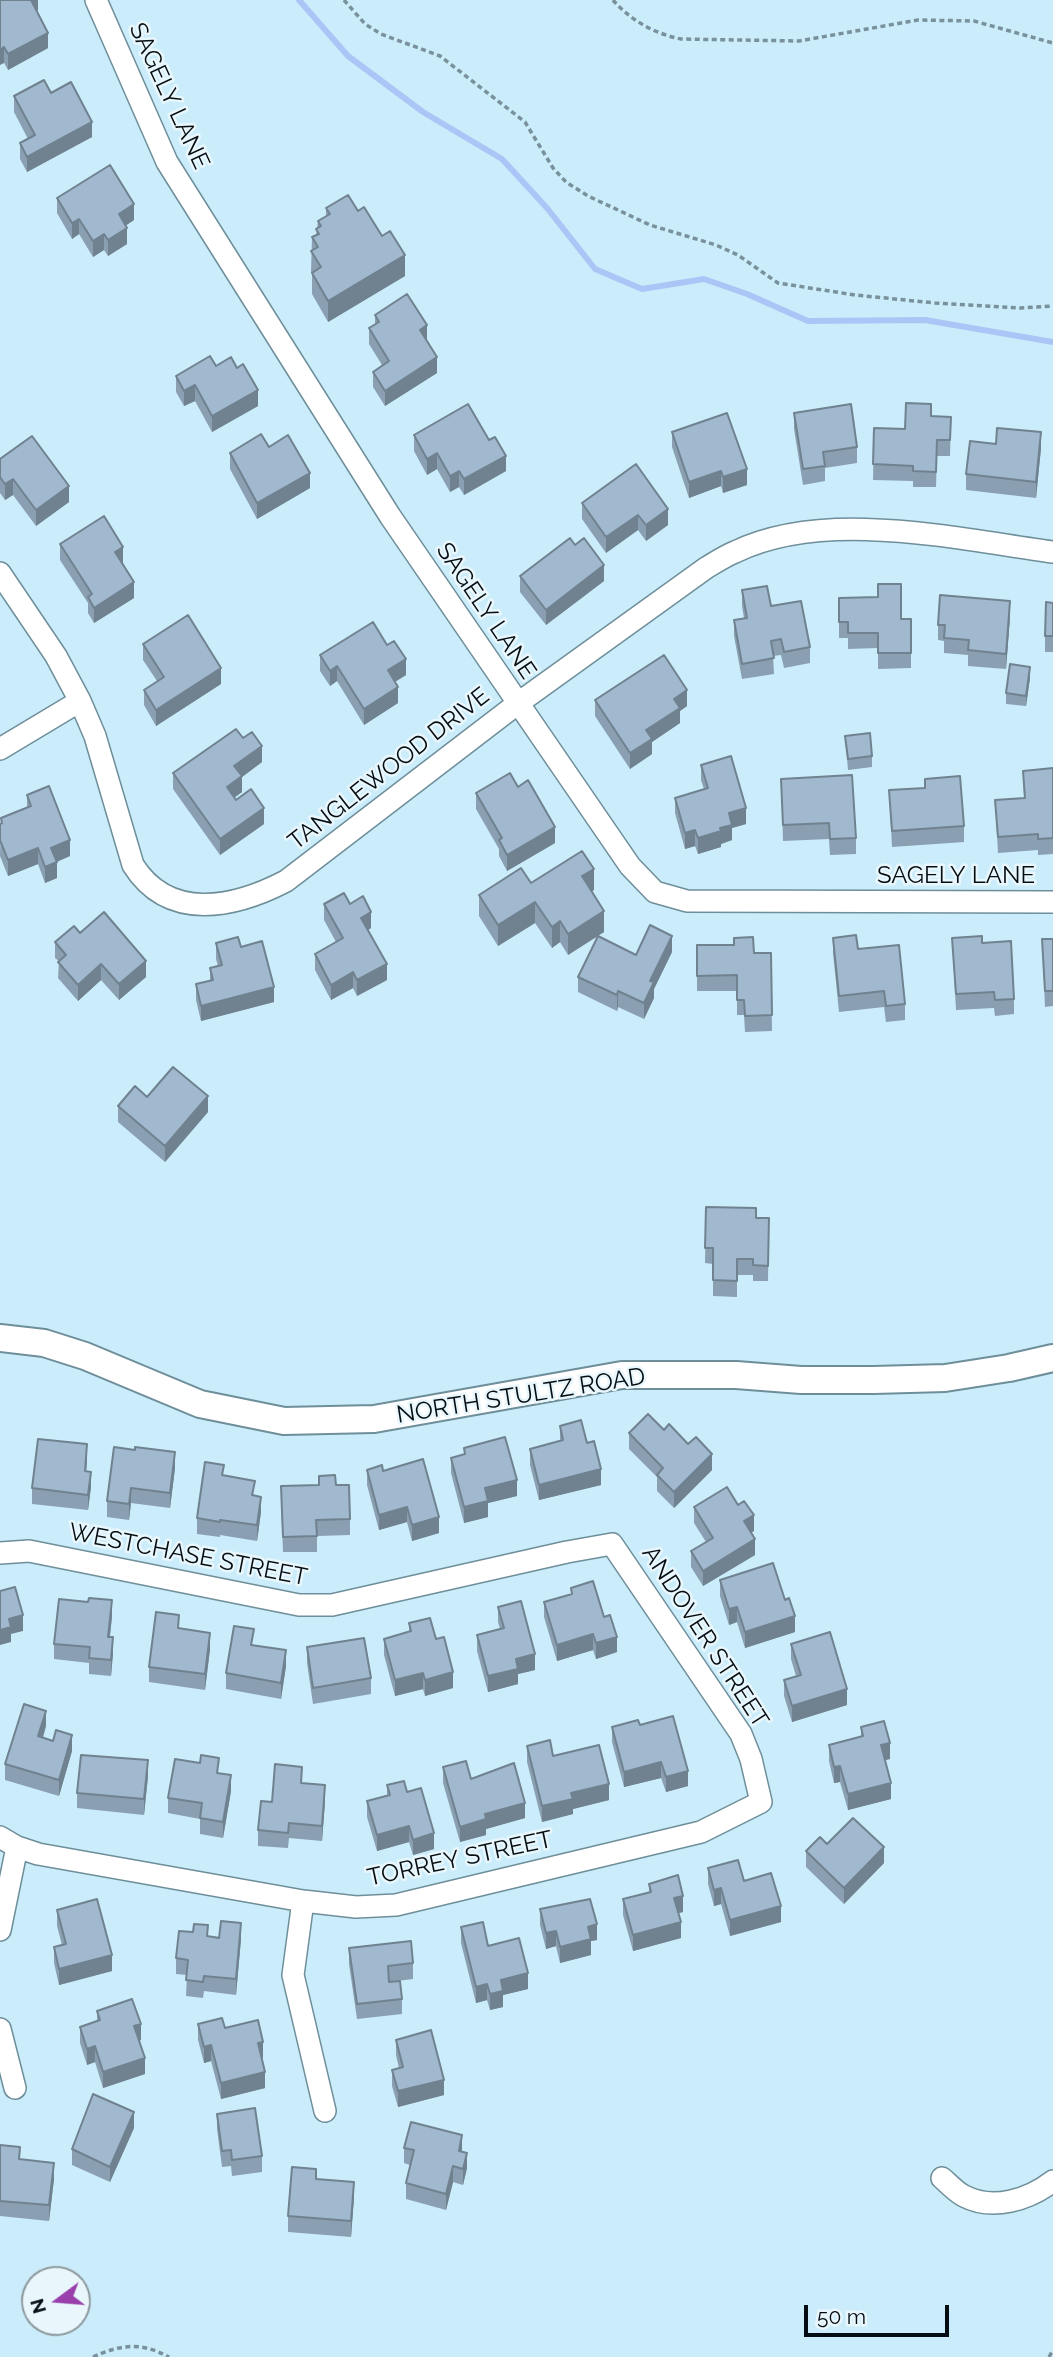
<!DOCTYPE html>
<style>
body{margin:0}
#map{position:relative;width:1053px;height:2357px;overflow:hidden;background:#cbedfb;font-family:Raleway,sans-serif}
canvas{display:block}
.north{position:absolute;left:21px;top:2266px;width:70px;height:70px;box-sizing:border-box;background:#e9f7fc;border:2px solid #8d999e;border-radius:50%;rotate:254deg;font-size:19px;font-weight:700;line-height:28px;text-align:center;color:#030d12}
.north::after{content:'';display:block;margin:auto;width:24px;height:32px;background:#9940ac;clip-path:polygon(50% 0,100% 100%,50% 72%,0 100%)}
.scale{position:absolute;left:804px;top:2305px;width:145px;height:32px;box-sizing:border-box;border:4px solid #030d12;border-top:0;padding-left:9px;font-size:21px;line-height:24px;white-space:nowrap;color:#030d12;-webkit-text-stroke:5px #e9f7fc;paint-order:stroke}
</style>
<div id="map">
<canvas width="1053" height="2357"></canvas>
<div class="north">N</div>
<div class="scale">50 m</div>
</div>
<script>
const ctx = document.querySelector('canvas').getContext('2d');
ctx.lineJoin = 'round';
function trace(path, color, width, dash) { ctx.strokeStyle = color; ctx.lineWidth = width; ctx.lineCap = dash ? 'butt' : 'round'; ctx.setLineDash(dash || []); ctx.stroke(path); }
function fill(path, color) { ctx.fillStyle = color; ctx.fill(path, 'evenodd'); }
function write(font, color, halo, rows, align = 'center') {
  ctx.font = font + ' Raleway,sans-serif'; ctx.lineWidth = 5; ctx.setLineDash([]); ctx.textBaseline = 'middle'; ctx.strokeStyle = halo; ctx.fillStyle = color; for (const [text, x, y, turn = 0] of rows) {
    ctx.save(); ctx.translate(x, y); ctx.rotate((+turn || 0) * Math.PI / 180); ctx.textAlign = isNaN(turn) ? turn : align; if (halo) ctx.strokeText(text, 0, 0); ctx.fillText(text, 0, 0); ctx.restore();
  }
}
trace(new Path2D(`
 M299,0l49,56 75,56 79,47 45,49 48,61 47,20 62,-10 43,15 61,27 117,-1 128,22`), '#abc6f6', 6);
const minor = new Path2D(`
 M96,0l71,162 223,354 240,350 25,26 32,9 366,1
 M0,573l56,83 24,45 15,35 38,129c36,57 101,43 153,16l231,-177 189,-136c10,-6 19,-12 29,-16 90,-44 222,-13 318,0
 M0,749l80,-48
 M0,1553l29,-2 270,54h33l235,-53 45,-8 129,190 10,25 10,43 -60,30 -305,73 -40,2 -53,-6 -265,-47 -21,-7 -17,-10
 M303,1901l-10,74 32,136
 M0,1930l17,-83
 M0,2029l15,59
 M942,2178c7,6 14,14 22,18 29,15 64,4 89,-15`);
const tertiary = new Path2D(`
 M0,1338l44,5 41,13 115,48 84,17 90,-2 248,-44h114l65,5h73l71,-2 64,-10 44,-10`);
trace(minor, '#6e8e9a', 24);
trace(tertiary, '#6e8e9a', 30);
trace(new Path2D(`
 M344,0l21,24 16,10 59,22 85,66 28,46 13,14 22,14 62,29 66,20 22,10 40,28 77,12 80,8 86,5 32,-2
 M613,0c17,20 42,34 68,39l118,2 119,-21 56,1 79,22
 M93,2357c29,-13 48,-15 76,0
 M1049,2357l4,-7`), '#78919b', 3.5, [5, 3.5]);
trace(minor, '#fff', 21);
trace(tertiary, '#fff', 26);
fill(new Path2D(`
 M0,0h38v10l-1,1 11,37 -40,22 -4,-7z
 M51,93l41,44 -65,35 -7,-13v-16l8,-4 -14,-27v-16z
 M57,198l77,22 -9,6 2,18 -19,12 -4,-6 -11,7 -14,-23 -7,5 -15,-26z
 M326,208l32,3 47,65 -77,46 -16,-28v-21l-1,-1 1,-35 4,-2 2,-14 8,-5z
 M375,315l52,26 10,32 -52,33 -12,-19v-15l9,-7 -13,-21v-16l6,-4z
 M216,366l21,2 21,38 -46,26 -17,-31 -11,5 -8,-14v-16z
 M794,413l63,34v16l-32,5v13l-22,4 -9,-56z
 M931,416l20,1 -1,39h-13l-1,31h-23v-6l-40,-1 1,-52 31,1z
 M672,432l75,53 -24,8 -2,-7 -32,12 -17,-51z
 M414,435l92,36 -42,24 -5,-8 -9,5 -13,-23 -10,6 -13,-24z
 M269,447l41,41 -53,31 -27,-50v-16z
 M1041,448l-5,50 -70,-8v-16z
 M0,459l69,43 -33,24 -23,-31 -8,5 -5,-7z
 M636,464l32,61 -22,16 -8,-11 -32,23 -24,-34v-16z
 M60,544l63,19 11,35 -40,25 -6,-10v-10l-28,-43z
 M520,576l84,5 -58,44 -26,-33z
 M742,590l29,16 39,41v16l-26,5 -3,-13 -8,1 1,18 -32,5 -8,-43v-16l10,-2 -2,-12z
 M839,598l62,21h10v49l-33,1v-21l-30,1v-11h-9z
 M1053,603v49h-8v-16z
 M1010,617l-4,52 -38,-3v-11l-24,-2v-12l-6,-1v-15z
 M143,644l78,40 -65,42 -12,-21v-15l13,-9 -14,-21z
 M320,655l86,20 -11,7 3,21 -34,22 -27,-44 -7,5 -10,-15z
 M1030,678l-4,28 -20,-2v-11z
 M595,700l92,6 -7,5v12l-28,19v12l-22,15 -35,-53z
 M845,736l27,20v11l-24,3z
 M243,738l19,24 -20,15v15l-8,6 30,26 -44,31 -47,-66v-16z
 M701,765l45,59 -14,4v12l-11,4v3l-23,7 -3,-8 -10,3 -10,-36v-15l29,-9 -3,-9z
 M1053,768v86l-15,1v-5l-40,3 -3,-53 29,-2 -1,-27z
 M781,779l75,59v16l-26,1 -1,-16 -46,2z
 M925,779l39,47v16l-72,5 -3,-57 36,-2z
 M518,787l37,56 -48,28 -8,-15v-7l-23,-40v-16z
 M27,795l43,61 -13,6v16l-12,5 -7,-19 -30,12 -8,-20 1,-38 26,-10z
 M594,890l-2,1 12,41 -36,23 -8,-13 -8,6 -17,-25 -37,23 -19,-30v-21z
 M324,904h26l21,24 -3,2 19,50 -30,16 -4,-8 -22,12 -16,-30v-16l21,-12 -12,-22z
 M80,933l66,44 -27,23 -18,-20 -23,21 -20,-23 1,-17 -4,-3v-16z
 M833,938l25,11 47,55v16l-19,2 -2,-15 -45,5 -6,-59z
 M952,938l30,5 32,56v15l-19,2 -1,-8 -38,2z
 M1042,939h11v67l-8,1z
 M216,943l25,4 33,55 -73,19 -5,-21v-16l14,-3v-13l8,-2 -2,-7z
 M697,945l57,8h17l1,78 -27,1 -1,-17h-7v-24h-40z
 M672,952l-18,37v9l-10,21 -26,-12 -1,4 -39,-19v-15l58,-22z
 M147,1097l61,15 -43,50 -47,-40v-16z
 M706,1207l50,11h13l-1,63h-15v-6h-16v22l-24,-1v-32l-8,-1z
 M560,1426l41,59 -62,15 -9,-35v-16l30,-8z
 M664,1430l24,14 24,26 -38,38 -17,-17v-14l-28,-28v-16z
 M114,1447l61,21 -5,40 -39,-5 -2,17 -22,-3v-16z
 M464,1448l53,48 -29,7v14l-24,6 -13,-50v-15l13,-4z
 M87,1460l-1,11 5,16 -3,23 -56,-6v-16z
 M367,1470l16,1 56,62 -27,8 -5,-19 -28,8 -12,-45z
 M224,1476l31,19 6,17 -4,29 -37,-6v2l-23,-3v-16z
 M336,1485l14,34v16l-33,1v16h-34l-2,-50z
 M694,1507l60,24 -3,2 4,22 -52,31 -12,-19v-16l15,-9 -12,-19z
 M720,1580l75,52 -50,16 -8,-26 -8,3 -9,-29z
 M571,1588l33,29 13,35 -21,7 -3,-9 -36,11 -13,-44v-15l27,-8z
 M498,1607l37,63 -17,4v10l-30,8 -11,-41v-16l23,-6 -2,-7z
 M112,1616l-2,21 3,16 -2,23 -22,-2v-11l-35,-4v-15z
 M409,1623l27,16 17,49 -28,8 -2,-7 -28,7 -11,-41v-16l25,-7z
 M791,1644l56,61 -55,17 -8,-26v-16l12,-4 -5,-17z
 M254,1645l32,21 -5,33 -55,-10v-16z
 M307,1647l64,31v16l-58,10 -6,-41z
 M210,1649l-5,41 -56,-8v-15z
 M640,1725l48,61 -22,6 -5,-14 -37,9 -12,-45v-15z
 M46,1726l-3,12 29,13 -13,45 -54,-16v-16z
 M861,1727l29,32 -5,1 6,39 -43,11 -8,-28 -6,1 -5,-22v-16l32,-8z
 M527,1746l26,10 56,44 -36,9v5l-31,8 -15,-60z
 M443,1767l28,12 54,39 -39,11v6l-26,7 -17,-59z
 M219,1773l12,18 -8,47 -23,-4v-15l-32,-6v-15z
 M148,1776l-4,39 -67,-7v-15z
 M302,1783l23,18 -3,40 -33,-3 -1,10 -30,-2v-16l14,-28z
 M387,1785l20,7 27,57 -21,6 -4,-13 -32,9 -10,-34v-16l20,-6z
 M827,1844l57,19 -40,41 -38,-37v-16z
 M708,1868l36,13 37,41 -51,14 -9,-32 -7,2 -6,-22z
 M649,1884l34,28 -5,1 3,25 -48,13 -10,-36v-16l26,-7z
 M540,1909l57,31 -6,1v14l-31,8 -4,-17 -10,3 -6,-24z
 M57,1910l55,61 -53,14 -5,-22v-16l8,-2 -5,-19z
 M461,1927l27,19 40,43 -25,6v12l-13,3 -3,-10 -11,3 -15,-60z
 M208,1936l33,3 -5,56 -32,-4 -1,7 -17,-2 1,-21 -11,-1v-16z
 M349,1948l64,15v16l-24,3 13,17v15l-45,5 -8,-55z
 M97,2011l44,29 -2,1 6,33 -42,14 -8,-26 -8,3 -7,-22v-16l17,-6z
 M198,2024l27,4 38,30h-1l3,30 -44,11 -10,-38 -7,2 -6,-23z
 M396,2040l48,55 -46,12 -6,-21v-16l7,-2 -3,-13z
 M217,2114l45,42v16l-30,4 -1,-10 -9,1 -5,-38z
 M134,2128l-24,54 -38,-17v-16z
 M0,2145l20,15 34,19 -5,42 -49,-5z
 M404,2148l58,3 5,17 -4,17 -10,-3 -7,28 -40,-11v-16l4,-18 -6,-2z
 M316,2179l38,18 -3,40 -63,-5v-16z`), '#8a9fb1');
fill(new Path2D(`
 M30,0h8v10l-8,4z
 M48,33v15l-40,22v-16z
 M4,47v16l-4,2v-15z
 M92,122v15l-65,35v-15z
 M134,204v16l-15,10v-16z
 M79,219v15l-7,5v-16z
 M127,228v16l-19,12v-16z
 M104,234v16l-11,7v-16z
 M405,255v21l-77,46v-21z
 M427,325v16l-7,-11z
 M437,357v16l-52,33v-15z
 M195,385v16l-11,5v-15z
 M258,390v16l-46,26v-16z
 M1041,432v16l-5,50v-16z
 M437,453v16l-10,6v-16z
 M506,456v15l-42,24v-16z
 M747,469v16l-24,8v-16z
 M459,471v16l-9,5v-16z
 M721,471v15l-32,12v-16z
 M310,473v15l-53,31v-16z
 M13,479v16l-8,5v-16z
 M69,486v16l-33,24v-16z
 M668,509v16l-22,16v-16z
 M638,515v15l-32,23v-16z
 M123,547v16l-8,5v-16z
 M604,565v16l-58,44v-15z
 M134,582v16l-40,25v-15z
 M1010,601v16l-4,52v-15z
 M406,659v16l-18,11v-16z
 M337,666v15l-7,5v-15z
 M1030,667v11l-4,28v-10z
 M221,668v16l-65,42v-16z
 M398,687v16l-34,22v-16z
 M687,690v16l-7,5v12l-28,19v12l-22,15v-16l16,-23 28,-31z
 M262,746v16l-20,15v15l-15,11v-16l7,-21z
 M264,808v16l-44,31v-16z
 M746,808v16l-14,4v12l-11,4v3l-23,7v-16l22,-10 9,-15z
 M555,827v16l-48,28v-16z
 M695,830v16l-10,3v-16z
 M70,840v16l-19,8v-16z
 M38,848v16l-30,12v-16z
 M57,862v16l-12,5v-16z
 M594,869v21l-12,7v-21z
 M535,902v21l-37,23v-21z
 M604,911v21l-36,23v-21z
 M371,912v16l-10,6v-16z
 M560,921v21l-8,6v-21z
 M672,936v16l-18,37v9l-10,21v-16l6,-22z
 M146,961v16l-27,23v-16z
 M101,964v16l-23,21v-16z
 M387,964v16l-30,16v-16z
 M353,972v16l-22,12v-15z
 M274,987v15l-73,19v-15z
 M618,991v16l-1,4v-16z
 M208,1096v16l-43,50v-16z
 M87,1444v16l-2,27v-16z
 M175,1452v16l-5,40v-15z
 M712,1454v16l-38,38v-16z
 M601,1469v16l-62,15v-15z
 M91,1472v15l-3,23v-15z
 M517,1480v16l-29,7v14l-24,6v-16l21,-19z
 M131,1488v15l-2,17v-16z
 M261,1497v15l-4,29v-16z
 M407,1507v15l-28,8v-15z
 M754,1515v16l-10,6v-16z
 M439,1517v16l-27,8v-16z
 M755,1539v16l-52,31v-15z
 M112,1600v16l-4,36v-15z
 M737,1607v15l-8,3v-16z
 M23,1615v16l-12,3v8l-11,3v-15l9,-11z
 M795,1616v16l-50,16v-16z
 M210,1633v16l-5,41v-16z
 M593,1634v16l-36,11v-16z
 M113,1637v16l-2,23v-16z
 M617,1637v15l-21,7v-16z
 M286,1650v16l-5,33v-16z
 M535,1654v16l-17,4v10l-30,8v-16l28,-17z
 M453,1672v16l-28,8v-16z
 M423,1673v16l-28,7v-16z
 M847,1689v16l-55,17v-16z
 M46,1711v15l-8,26v-16z
 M72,1735v16l-13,45v-16z
 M890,1743v16l-9,2v-16z
 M148,1760v16l-4,39v-16z
 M661,1762v16l-37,9v-15z
 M840,1766v16l-6,1v-16z
 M688,1771v15l-22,6v-15z
 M231,1775v16l-8,47v-16z
 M891,1783v16l-43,11v-16z
 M609,1784v16l-36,9v5l-31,8v-16l29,-13z
 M325,1785v16l-3,40v-15z
 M525,1803v15l-39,11v6l-26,7v-15l25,-13z
 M409,1826v16l-32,9v-16z
 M434,1833v16l-21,6v-15z
 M884,1847v16l-40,41v-16z
 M721,1888v16l-7,2v-16z
 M683,1896v16l-9,2v-16z
 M781,1906v16l-51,14v-16z
 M681,1922v16l-48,13v-16z
 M241,1923v16l-5,56v-16z
 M597,1924v16l-6,1v14l-31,8v-16l28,-20z
 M556,1931v15l-10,3v-16z
 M112,1955v16l-53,14v-16z
 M528,1973v16l-25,6v12l-13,3v-16l11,-14z
 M487,1984v16l-11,3v-16z
 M141,2024v16l-7,2v-16z
 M263,2042v16l-5,1v-16z
 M211,2045v16l-7,2v-16z
 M95,2046v16l-8,3v-16z
 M145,2058v16l-42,14v-16z
 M265,2072v16l-44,11v-16z
 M444,2080v15l-46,12v-16z
 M134,2112v16l-24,54v-15z
 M462,2135v16h-3z
 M467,2153v15l-4,17v-16z
 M54,2163v16l-5,42v-16z
 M453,2166v16l-7,28v-16z
 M354,2182v15l-3,40v-16z`), '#708290');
const building = new Path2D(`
 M0,0h31l17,33 -40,21 -4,-7 -4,3z
 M44,80l7,13 20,-11 21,40 -65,35 -7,-14 15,-8 -21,-39z
 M110,165l24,39 -15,10 8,14 -19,12 -4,-6 -11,7 -14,-22 -7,4 -15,-25z
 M348,195l10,16 6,-4 18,29 8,-5 15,24 -77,46 -16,-28 9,-6 -10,-16 7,-4 -6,-10 7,-3 -3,-5 5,-3 -3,-5 12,-7 -4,-6z
 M407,294l20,31 -7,5 17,27 -52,34 -12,-19 16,-11 -20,-33 10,-6 -4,-7z
 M210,356l6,10 15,-9 6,11 6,-4 15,26 -46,26 -17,-31 -11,6 -8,-15z
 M906,403l25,1v12l20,1 -1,23h-13l-1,32 -23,-1v-5l-40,-2 1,-36 31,1z
 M468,404l21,36 6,-3 11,19 -42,23 -5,-8 -9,5 -13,-23 -10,6 -13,-24z
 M851,404l6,43 -34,5 2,14 -22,3 -9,-56z
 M727,413l20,56 -24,8 -2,-6 -32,11 -17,-50z
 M997,428l44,4 -5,50 -70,-8 4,-33 26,3z
 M261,434l8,13 19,-12 22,38 -53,30 -27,-50z
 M32,436l37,50 -33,24 -23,-31 -8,5 -5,-7v-18z
 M636,464l32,45 -22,16 -8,-10 -32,22 -24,-34z
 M104,516l19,31 -8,5 19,30 -40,26 -6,-11 4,-3 -32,-50z
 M570,538l5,7 9,-7 20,27 -58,45 -26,-34z
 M878,584h23v35h10v34h-33v-20h-30v-11h-9v-24l39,-1z
 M767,586l4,20 30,-5 9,46 -26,5 -3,-13 -10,2 3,17 -32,6 -8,-44 13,-2 -5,-28z
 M940,595l70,6 -4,53 -38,-4 1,-10 -25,-2 1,-13h-7z
 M1046,602l7,1v33h-8z
 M188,615l33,53 -65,42 -12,-20 20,-13 -21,-33z
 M373,622l14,23 7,-4 12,18 -18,11 10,17 -34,22 -27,-43 -7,5 -10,-16z
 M664,655l23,35 -13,9 6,9 -34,22 6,9 -22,14 -35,-53z
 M1010,664l20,3 -4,29 -20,-3z
 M236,729l7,9 9,-6 10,14 -28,20 8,10 -15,11 9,13 15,-11 13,19 -44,31 -47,-66z
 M870,733l2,23 -24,3 -3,-23z
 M731,756l15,52 -17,5 3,12 -12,3 1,3 -23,7 -3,-8 -10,3 -10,-35 33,-10 -7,-23z
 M1053,768v70l-15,1v-5l-40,3 -3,-37 30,-2 -2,-27z
 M510,773l8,14 10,-7 27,47 -48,28 -8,-15 3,-2 -26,-45z
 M852,775l4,63 -26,1 -1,-16 -46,2 -2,-46z
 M960,776l4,50 -72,5 -3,-41 36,-2v-9z
 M49,786l21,54 -19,8 6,14 -12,5 -7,-19 -30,12 -8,-20v-16l2,-1 -1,-5 30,-12 -4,-11z
 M582,851l12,18 -12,7 22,35 -36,23 -8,-13 -8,6 -17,-25 -37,23 -19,-30 42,-27 10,15z
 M344,893l6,11 13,-8 8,16 -10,6 26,46 -30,16 -4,-8 -22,13 -16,-31 28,-16 -19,-34z
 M104,912l42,49 -27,23 -18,-20 -23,21 -20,-23 8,-7 -11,-13 19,-16 6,7z
 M650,925l22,11 -22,45 4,1 -10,21 -26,-12 -1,4 -39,-18 20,-41 38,19z
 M856,935l2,14 41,-4 6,59 -19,2 -2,-15 -45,5 -6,-58z
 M982,936v7l29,-2 3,58 -19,1 -1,-8 -38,2 -4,-56z
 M238,937l3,10 21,-6 12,46 -73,19 -5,-22 17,-4 -3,-12 12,-3 -6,-22z
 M753,937l1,16h17l1,62 -27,1 -1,-16h-7v-25l-40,1v-31h37v-7z
 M1042,939h11v52h-8z
 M173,1067l35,29 -43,50 -47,-40 17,-20 12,11z
 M706,1207l50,1v10h13l-1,48 -15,-1v-6h-16v22l-24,-1v-32h-8z
 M648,1414l16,16 5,-6 19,20 8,-7 16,17 -38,38 -17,-17 6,-7 -34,-35z
 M581,1420l6,23 7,-2 7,28 -62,16 -9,-36 33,-9 -3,-14z
 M505,1437l12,43 -32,8 3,13 -24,6 -13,-49 14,-4 -1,-6z
 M38,1439l49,5 -2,27 6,1 -3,23 -56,-7z
 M114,1447l21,3v-3l40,5 -5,41 -39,-5 -2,16 -22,-3z
 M423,1459l16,58 -27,8 -5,-18 -28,8 -12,-45 15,-5 1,6z
 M205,1462l19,3 -2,10 33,6 -3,14 9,2 -4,28 -37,-5v2l-23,-4z
 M335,1475l1,10h13l1,34 -34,1 1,16 -34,1 -2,-51 38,-1v-9z
 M727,1487l11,18 6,-4 10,14 -10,6 11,18 -52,32 -12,-20 22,-13 -19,-31z
 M773,1563l12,37 4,-2 6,18 -50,16 -8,-25 -8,2 -9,-29z
 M593,1581l11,36 6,-2 7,22 -21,6 -3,-9 -36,11 -13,-43 28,-8 -1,-6z
 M15,1587l8,28 -14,4 2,8 -11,3v-39z
 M89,1598l23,2 -4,37h5l-2,23 -22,-2 1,-11 -36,-3 5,-45 29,3z
 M521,1601l14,53 -19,5 2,10 -30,7 -11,-41 27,-7 -6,-21z
 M156,1612l23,3 -1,13 32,5 -5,41 -56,-7z
 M430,1618l6,21 8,-2 9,35 -28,8 -2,-7 -28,7 -11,-41 27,-8 -2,-8z
 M234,1626l20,3 -3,16 35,5 -5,33 -55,-10z
 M830,1632l17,57 -55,17 -8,-26 17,-5 -10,-31z
 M364,1638l7,40 -58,10 -6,-41z
 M24,1704l22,7 -8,25 15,5 3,-11 16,5 -13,45 -54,-16z
 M673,1716l15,55 -22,6 -5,-15 -37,10 -12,-45 26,-7 2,5z
 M884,1721l6,22 -9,2 10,38 -43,11 -8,-28 -6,1 -5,-22 34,-9 -2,-9z
 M550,1740l3,16 46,-11 10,39 -38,9 2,6 -31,7 -15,-60z
 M81,1755l67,5 -4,39 -67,-6z
 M201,1755l18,3 -2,15 14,2 -8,47 -23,-4 2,-15 -34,-5 7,-39 25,4z
 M466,1761l5,18 43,-16 11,40 -40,11 1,5 -26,8 -17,-60z
 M275,1764l27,3 -1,16 24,2 -3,41 -33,-3 -1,10 -30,-3 3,-29 11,1z
 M404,1781l3,11 14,-4 13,45 -21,7 -4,-14 -32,9 -10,-34 23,-6 -3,-10z
 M853,1818l31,29 -40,41 -38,-37 14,-14 7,7z
 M738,1860l6,21 27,-8 10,33 -51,14 -9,-32 -7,2 -6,-22z
 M678,1875l5,21 -9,2 7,24 -48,13 -10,-36 28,-7 -2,-8z
 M97,1899l15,56 -53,14 -5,-22 12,-3 -9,-34z
 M590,1899l7,25 -9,3 3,12 -31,8 -4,-16 -10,2 -6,-24z
 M221,1921l20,2 -5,56 -32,-3 -1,6 -17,-2 2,-20 -12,-2 3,-27 14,1 1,-8 14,1 -1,11 12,2z
 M483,1922l5,24 31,-8 9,35 -27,7 2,11 -13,3 -3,-10 -11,3 -15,-60z
 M411,1941l2,22 -25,3 1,16 11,-1 2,18 -45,5 -8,-56z
 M132,1999l9,25 -7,2 11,32 -42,14 -8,-26 -8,3 -7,-22 20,-7 -3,-9z
 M222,2018l3,10 33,-8 5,22 -5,1 7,29 -44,11 -10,-38 -7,2 -6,-23z
 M431,2030l13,50 -46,11 -6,-21 11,-3 -7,-27z
 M93,2094l41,18 -24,55 -38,-18z
 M255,2108l7,48 -30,4 -1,-10 -9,1 -5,-37z
 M411,2122l51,13 -3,16 8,2 -4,16 -10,-3 -7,28 -40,-11 8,-33 -10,-2z
 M0,2145l20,2 -1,12 35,4 -5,42 -49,-4z
 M292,2167l24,2v10l38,3 -3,39 -63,-5z`);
fill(building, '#a0b9ce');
trace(building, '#708290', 2);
write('24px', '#030d12', '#e9f7fc', [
 ["SAGELY LANE",169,96,65],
 ["SAGELY LANE",486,611,56],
 ["TANGLEWOOD DRIVE",389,769,-38],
 ["SAGELY LANE",956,876],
 ["NORTH STULTZ ROAD",521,1396,-9],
 ["WESTCHASE STREET",188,1555,11],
 ["ANDOVER STREET",705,1637,57],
 ["TORREY STREET",460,1859,-12]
]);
</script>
